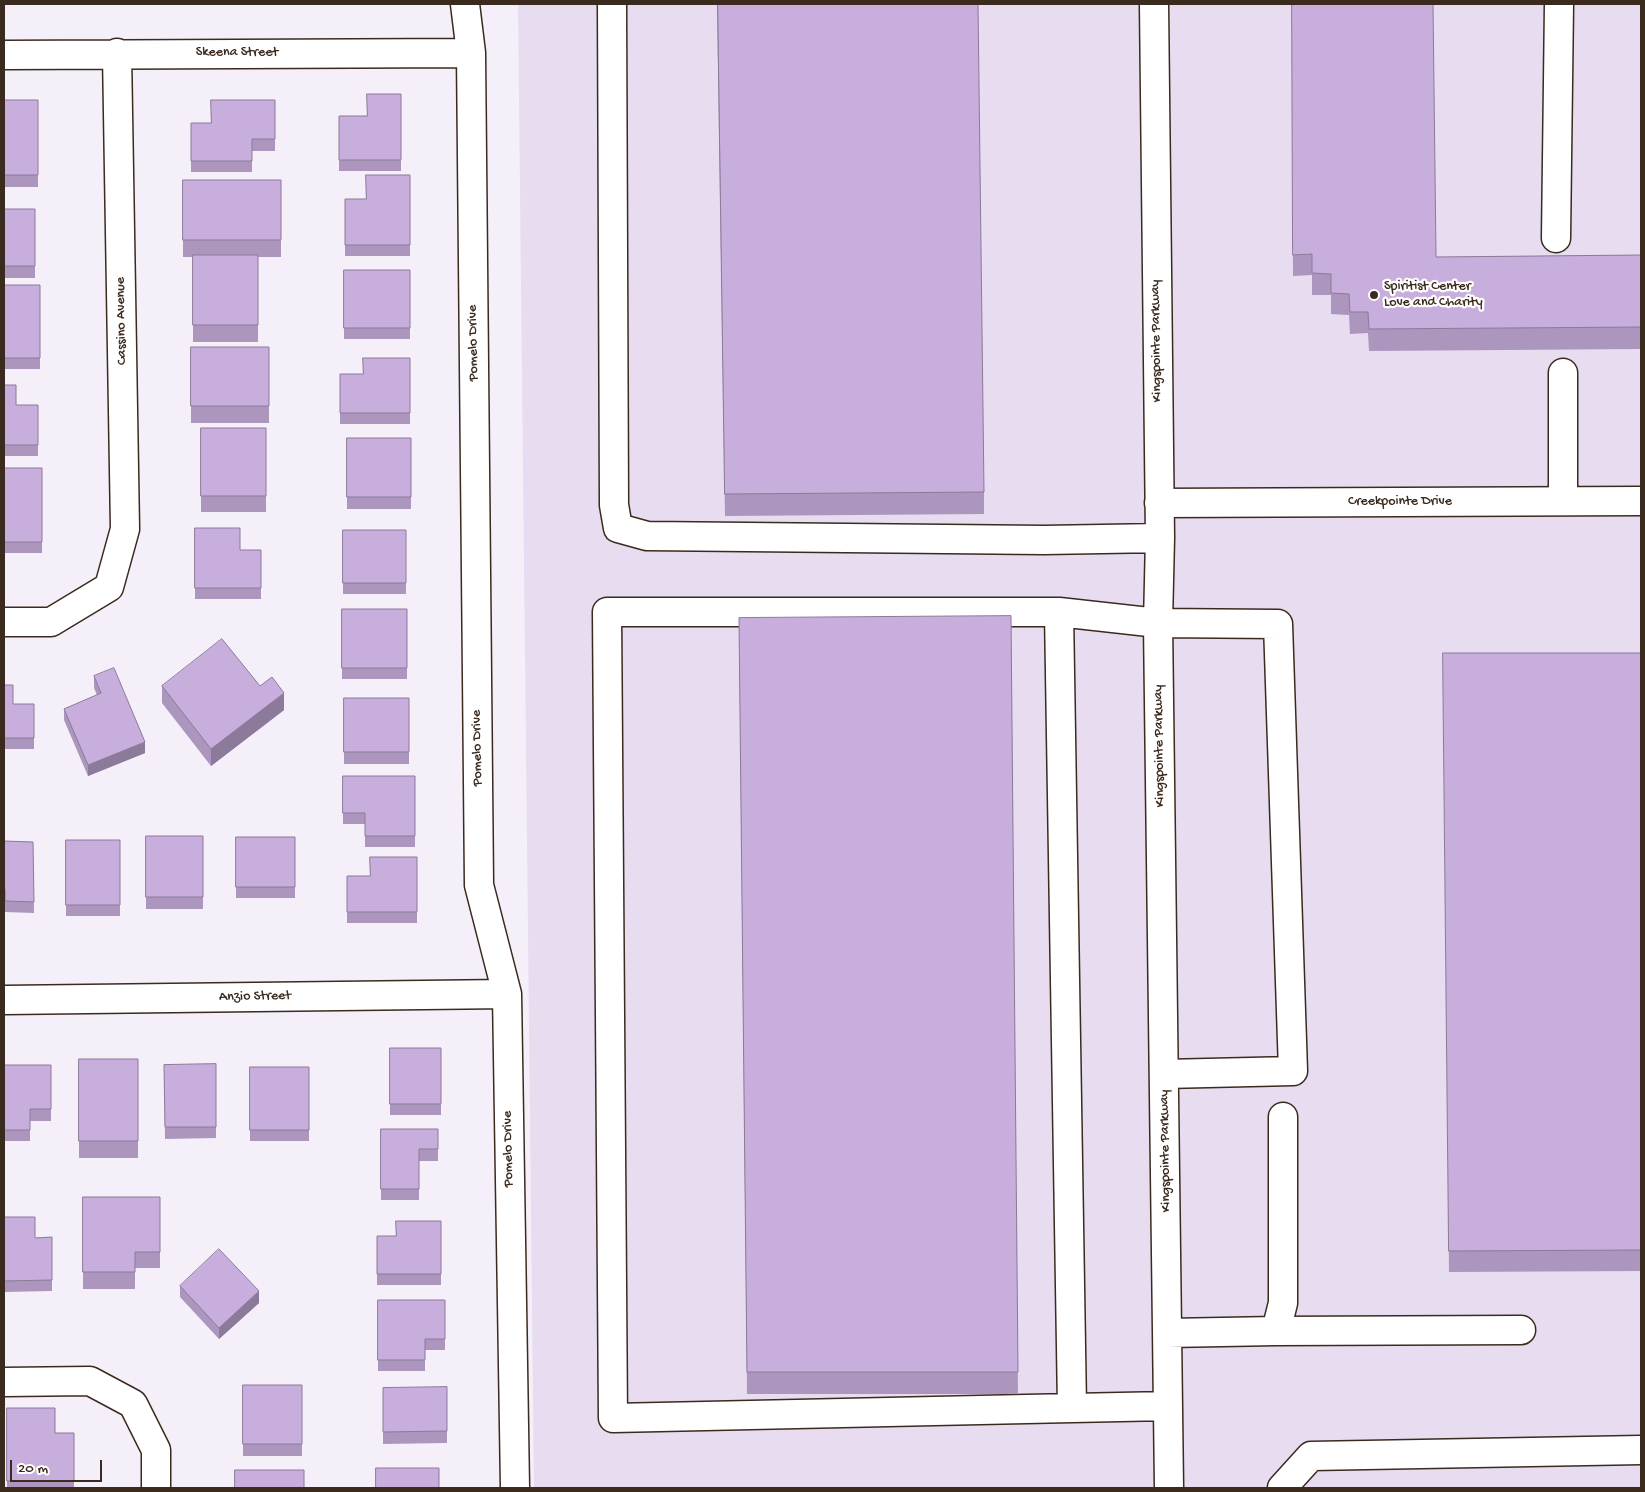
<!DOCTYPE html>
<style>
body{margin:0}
#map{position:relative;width:1645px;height:1492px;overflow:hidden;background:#f4eff8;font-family:"Gochi Hand",sans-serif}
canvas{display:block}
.frame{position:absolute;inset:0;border:5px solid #3b2a1e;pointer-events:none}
.scale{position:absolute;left:10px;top:1460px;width:92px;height:22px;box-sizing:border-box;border:2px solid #3b2a1e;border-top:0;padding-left:6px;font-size:15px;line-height:18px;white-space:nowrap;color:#3b2a1e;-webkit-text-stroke:4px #fff;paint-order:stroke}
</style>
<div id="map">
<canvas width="1645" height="1492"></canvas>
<div class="frame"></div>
<div class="scale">20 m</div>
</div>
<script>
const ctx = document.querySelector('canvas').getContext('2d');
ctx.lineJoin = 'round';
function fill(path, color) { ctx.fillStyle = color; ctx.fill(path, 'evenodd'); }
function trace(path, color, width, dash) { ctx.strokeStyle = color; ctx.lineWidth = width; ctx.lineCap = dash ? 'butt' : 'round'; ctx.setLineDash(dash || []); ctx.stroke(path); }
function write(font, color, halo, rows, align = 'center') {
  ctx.font = font + ' "Gochi Hand",sans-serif'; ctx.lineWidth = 4.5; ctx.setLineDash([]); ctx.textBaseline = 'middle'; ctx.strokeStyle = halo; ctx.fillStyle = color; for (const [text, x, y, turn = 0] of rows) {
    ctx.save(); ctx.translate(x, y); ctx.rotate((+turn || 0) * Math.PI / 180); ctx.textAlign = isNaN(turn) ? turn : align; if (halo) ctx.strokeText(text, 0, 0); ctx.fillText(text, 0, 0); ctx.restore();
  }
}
fill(new Path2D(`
 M518,4h1123v1484h-1107z`), '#e7dcf0');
const minor = new Path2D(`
 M465,4l6,49 8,832 28,109 8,494
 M612,4l2,501 4,23 29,8 397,4 116,-2
 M1154,4l6,534 -2,85 11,865
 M4,55l467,-2
 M1556,238l3,-234
 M1563,373v128
 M1159,503l482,-2
 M1059,612h-452l6,806 459,-10
 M4,622h47l58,-35 16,-58 -8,-476
 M4,1000l503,-6
 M1165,1074l128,-3 -15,-447 -120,-1 -99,-11 13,796 96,-2
 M1276,1331l245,-1
 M1168,1333l108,-2 7,-28v-186
 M4,1382l86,-1 43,23 23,46v38
 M1282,1488l29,-32 330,-6`);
trace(minor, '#3b2a1e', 31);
trace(minor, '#fff', 28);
fill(new Path2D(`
 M717,4l267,488v22l-259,2z
 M1292,4l144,253 205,-2v94l-272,2 -1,-18 -18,1 -1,-19 -18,-1v-19h-19v-20l-19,1z
 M401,94v77h-62v-55h28z
 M4,100h34v87h-34z
 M275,100v51h-23v21h-61v-49h20z
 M410,175v81h-65v-57h21z
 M183,180h98v77h-23v85h-65v-85h-10z
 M4,209h31v69h-31z
 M344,270h66v69h-66z
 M4,285h36v84h-36z
 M191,347h78v76h-78z
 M410,358v66h-70v-50h23z
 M4,385l12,20h22v51h-34z
 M201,428h65v84h-65z
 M347,438h64v71h-64z
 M4,468h38v85h-38z
 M195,528l45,22h21v49h-66z
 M343,530h63v64h-63z
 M342,609h65v70h-65z
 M1011,616l7,778h-271l-8,-776z
 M1443,653h198v618l-192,1z
 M94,676l51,77 -57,23 -24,-56v-11l33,-14 -3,-7z
 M4,685l9,19h21v45h-30z
 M162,686h98l24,24 -73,56 -49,-63z
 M344,698h65v66h-65z
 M343,776h72v71h-50v-23h-22z
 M146,836h57v73h-57z
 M236,837h59v61h-59z
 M66,840h54v76h-54z
 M4,841l29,1 1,71 -29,-1v-12h-1z
 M417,857v66h-70v-47h23z
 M390,1048h51v67h-51z
 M79,1059h59v99h-59z
 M216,1064v74l-51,1 -1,-74z
 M4,1065h47v56h-21v20h-26z
 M250,1067h59v74h-59z
 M381,1129h57v32h-19v39h-38z
 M83,1197h77v71h-25v21h-52z
 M4,1217l31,21 17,-1v54l-48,1z
 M441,1221v64h-64v-49h19z
 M180,1286l79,17 -40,36 -39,-42z
 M378,1300h67v50h-20v21h-47z
 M243,1385h59v71h-59z
 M447,1387v56l-64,1v-56z
 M7,1408l48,25h19v55h-67z`), '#ac96bd');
fill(new Path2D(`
 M284,693v17l-73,56v-17z
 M145,742v11l-57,23v-11z
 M259,1291v12l-40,36v-11z`), '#8c7a9a');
const building = new Path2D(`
 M718,4h260l6,488 -259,2z
 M1292,4h141l3,253 205,-2v72l-272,2 -1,-17h-18l-1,-18 -18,-1v-19l-19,-1v-19l-19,1z
 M367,94h34v66h-62v-44h28z
 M4,100h34v75h-34z
 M211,100h64v39h-23v22h-61v-38h20z
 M366,175h44v70h-65v-46h21z
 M183,180h98v60h-98z
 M4,209h31v57h-31z
 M193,255h65v70h-65z
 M344,270h66v58h-66z
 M4,285h36v73h-36z
 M191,347h78v59h-78z
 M363,358h47v55h-70v-39h23z
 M4,385h12v20h22v40h-34z
 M201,428h65v68h-65z
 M347,438h64v59h-64z
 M4,468h38v74h-38z
 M195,528h45v22h21v38h-66z
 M343,530h63v53h-63z
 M342,609h65v59h-65z
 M1011,616l7,756h-271l-8,-754z
 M222,639l38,47 12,-9 12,16 -73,56 -49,-63z
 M1443,653h198v597l-192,1z
 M114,668l31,74 -57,23 -24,-56 37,-16 -7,-17z
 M4,685h9v19h21v34h-30z
 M344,698h65v54h-65z
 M343,776h72v60h-50v-23h-22z
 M146,836h57v61h-57z
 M236,837h59v50h-59z
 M66,840h54v65h-54z
 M4,841l29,1 1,60 -29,-1v-12h-1z
 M370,857h47v55h-70v-36h23z
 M390,1048h51v56h-51z
 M79,1059h59v82h-59z
 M216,1064v63h-51l-1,-62z
 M4,1065h47v44h-21v21h-26z
 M250,1067h59v63h-59z
 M381,1129h57v20h-19v40h-38z
 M83,1197h77v55h-25v20h-52z
 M4,1217h31v21l17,-1v43l-48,1z
 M396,1221h45v53h-64v-38h19z
 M219,1249l40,42 -40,37 -39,-42z
 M378,1300h67v39h-20v21h-47z
 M243,1385h59v59h-59z
 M447,1387v44l-64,1v-44z
 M7,1408h48v25h19v48h-67z
 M376,1468h63v20h-63z
 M235,1470h69v18h-69z`);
fill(building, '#c8aedc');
trace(building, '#8c7a9a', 1);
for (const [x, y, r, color] of [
 [1374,295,5,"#3b2a1e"]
]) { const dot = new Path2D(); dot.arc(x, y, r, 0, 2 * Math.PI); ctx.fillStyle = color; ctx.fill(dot); trace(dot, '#fff', 2); }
write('14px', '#3b2a1e', '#fff', [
 ["Skeena Street",237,53],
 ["Cassino Avenue",122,321,-91],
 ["Kingspointe Parkway",1157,341,-91],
 ["Pomelo Drive",474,343,-91],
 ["Creekpointe Drive",1400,502],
 ["Kingspointe Parkway",1160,746,-91],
 ["Pomelo Drive",478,748,-91],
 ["Anzio Street",255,997,-1],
 ["Pomelo Drive",509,1149,-91],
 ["Kingspointe Parkway",1166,1151,-91]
]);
write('14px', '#3b2a1e', '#fff', [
 ["Spiritist Center",1384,287],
 ["Love and Charity",1384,303]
], 'left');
</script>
